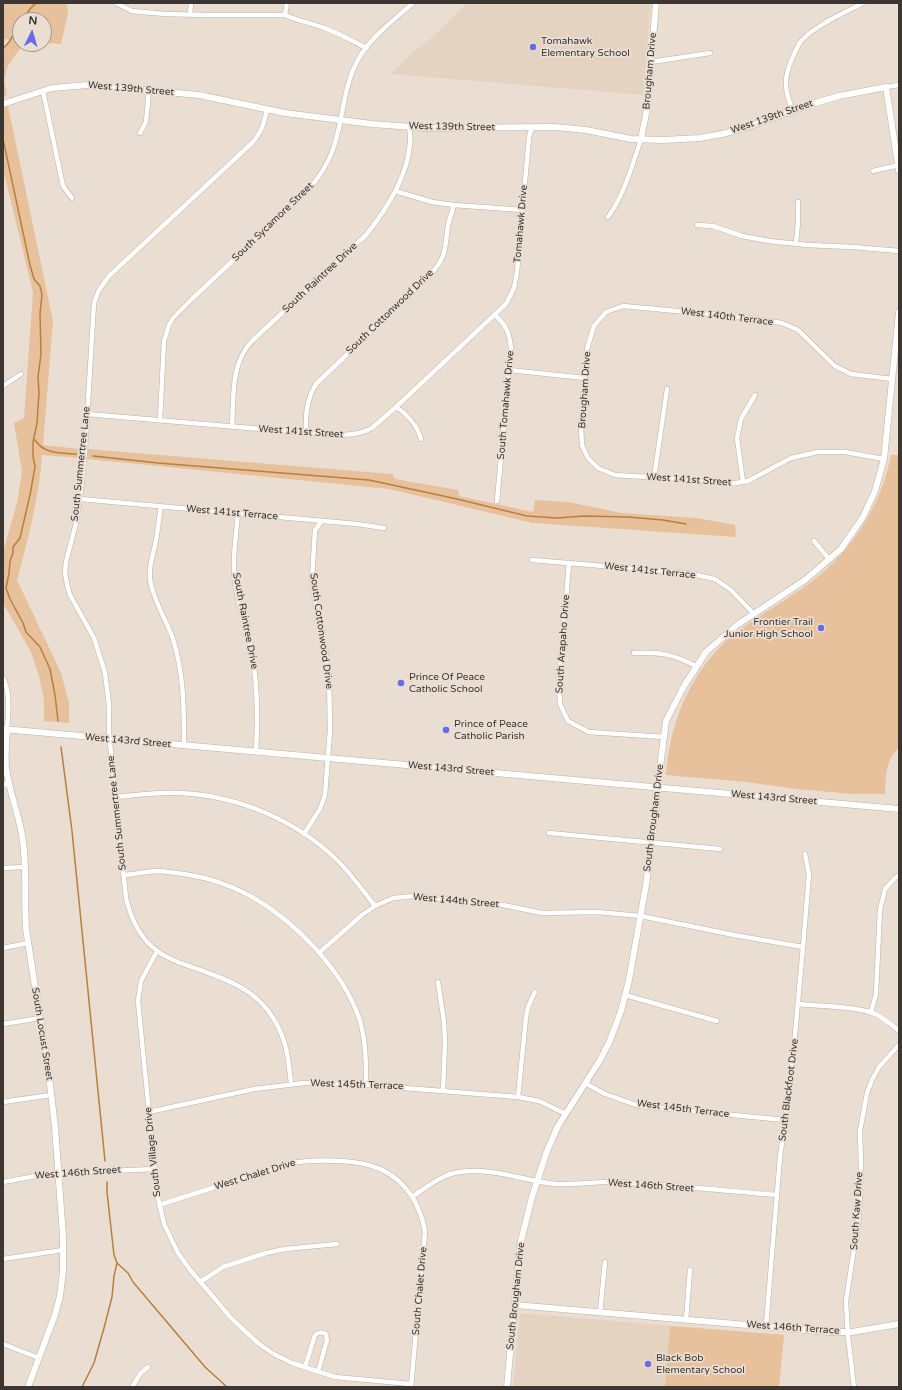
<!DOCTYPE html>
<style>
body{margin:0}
#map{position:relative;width:902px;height:1390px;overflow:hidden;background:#eaded3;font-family:"Varela Round",sans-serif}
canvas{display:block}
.frame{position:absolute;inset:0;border:4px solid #3b3632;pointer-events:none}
.north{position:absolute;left:12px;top:12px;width:40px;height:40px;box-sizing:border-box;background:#eaded3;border:1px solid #a49b93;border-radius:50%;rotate:5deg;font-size:11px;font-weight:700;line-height:16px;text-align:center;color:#3b3632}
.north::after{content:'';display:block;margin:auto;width:14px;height:18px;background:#656ce5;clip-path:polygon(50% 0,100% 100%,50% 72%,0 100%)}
</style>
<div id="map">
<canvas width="902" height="1390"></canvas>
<div class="frame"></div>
<div class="north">N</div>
</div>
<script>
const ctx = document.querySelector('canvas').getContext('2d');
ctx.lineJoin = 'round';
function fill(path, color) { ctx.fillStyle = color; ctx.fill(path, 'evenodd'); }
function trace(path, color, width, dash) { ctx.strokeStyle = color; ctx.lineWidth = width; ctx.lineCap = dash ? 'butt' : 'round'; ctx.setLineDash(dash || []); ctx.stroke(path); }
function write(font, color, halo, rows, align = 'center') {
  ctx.font = font + ' "Varela Round",sans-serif'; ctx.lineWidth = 3.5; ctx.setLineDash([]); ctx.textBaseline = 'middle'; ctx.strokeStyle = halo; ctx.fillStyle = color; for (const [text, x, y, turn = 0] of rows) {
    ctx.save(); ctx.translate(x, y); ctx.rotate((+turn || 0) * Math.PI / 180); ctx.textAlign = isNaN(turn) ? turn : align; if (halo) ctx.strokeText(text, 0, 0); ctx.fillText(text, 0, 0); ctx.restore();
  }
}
fill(new Path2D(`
 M467,3h184l-8,92 -252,-21 22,-22 14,-10z
 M520,1313l264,22 -5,52h-266z`), '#e5d3c2');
fill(new Path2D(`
 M5,3h62l1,11 -7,30 -17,-1v-23h-24v24h3l-15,22 -4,14 3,15 -4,2v-48l8,-9 -8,-1v-27z
 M8,106l45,215 -10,124 37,4 -1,9 -37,-3c-3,43 -14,84 -25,125l44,93 8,29v21l-25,-2v-21l-5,-24 -8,-24 -28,-49v-51l14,-49 5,-32 -8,-48 10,-5 9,-126 -30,-123v-61z
 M88,449l304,25 3,5 63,11 1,6 74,16 2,-12 33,2 54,11 75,5 38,7 1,12 -203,-14 -144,-34 -302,-30z
 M891,455h8v293c-14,12 -13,30 -14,46h-32l-57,-5 -50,-7 -80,-7c4,-50 21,-96 58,-132 26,-24 59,-40 87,-61 41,-31 70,-76 80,-127z
 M670,1326l114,9 -5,52h-114z`), '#e7c19b');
trace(new Path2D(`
 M23,20l7,-11 6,-6
 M3,49l6,-7 11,-17
 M3,139l27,126 4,14 6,7 2,9 -2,18 1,41 -3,23 1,16 -2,30 -4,19v14l2,11 -5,28 -10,43 -7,9v6l-3,8 -1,12 -3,15 4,11 13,24 3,9 14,15 10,22 5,26 3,26
 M35,440c9,14 25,13 41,14
 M93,456l65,7 211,17 88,19 70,17 30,2 27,-2 44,1 35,3 23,4
 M61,747l11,84 33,330
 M107,1182v10l7,63 3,8 11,10 5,9 72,85 22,20
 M82,1387l12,-24 10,-35 8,-31 2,-21 3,-13`), '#b87f3d', 1.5);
const minor = new Path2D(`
 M116,3l16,8 33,3 41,1h79c13,6 26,8 39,13 15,5 28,13 42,20
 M190,15l1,-12
 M285,15l2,-12
 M651,62l59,-9
 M886,87l13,-2
 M43,91l20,95 9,12
 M267,109c-3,15 -5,22 -15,34l-143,133 -10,14 -5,13 -9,148 -4,40 -5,32 -10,39 -1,10 2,12 3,11 24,43 11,35 4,32v28l17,165c5,21 13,39 30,52 10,8 23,13 36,17 38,14 70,23 88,64 8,17 9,35 11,53
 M793,111c-8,-19 -10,-31 -2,-50 3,-6 5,-12 8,-17 10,-16 47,-32 64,-41
 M140,133l6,-11 3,-32
 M873,171l26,-6
 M395,191l37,11 22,3 69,5
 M608,217c15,-20 25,-53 33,-78
 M697,225l16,1 29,10 27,5 38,4 46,2 46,4
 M796,244l2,-22v-20
 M495,315c12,11 14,17 16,33l-14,153
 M509,370l76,8
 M3,386l18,-12
 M396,407c12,8 21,18 25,32
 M87,414l232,20c19,1 36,3 53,-6l24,-21 110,-103 8,-16 3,-16 12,-135 3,-10
 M160,420l4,-79 5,-16 4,-7 19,-19 118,-111c9,-11 17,-23 22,-36 12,-31 10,-65 27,-94 12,-21 36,-39 54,-55
 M232,427c2,-30 -2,-63 20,-86l114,-106c20,-25 42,-59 44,-92 1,-5 0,-11 -1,-16
 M306,433c-1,-17 0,-34 10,-49l114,-109c18,-20 14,-25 18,-49 1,-7 4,-14 6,-21
 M884,459l-39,-7h-27l-27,6 -43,23 -18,3 -35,-4 -80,-5 -17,-7 -10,-10 -6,-13 -1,-18 6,-78 7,-23 12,-14 17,-6 119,11 40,6 16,7 37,36 16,8 41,5
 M654,478l13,-89
 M743,482l-6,-44 4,-19 14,-24
 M80,499l277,25 27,4
 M161,506c-2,12 -3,23 -5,34 -2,13 -8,26 -6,39 3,21 16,40 23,60 11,35 11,70 11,106
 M238,513c-2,24 -6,47 -3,70 3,23 12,44 16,66 7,34 7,68 5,103
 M814,541l15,18
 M532,560l155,13 28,6 16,11 23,24
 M569,563l-10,119 1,22 8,17 21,11 75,5
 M634,653c27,-1 38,1 62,13
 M3,678c8,16 5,34 4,52
 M3,785l6,-2
 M116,797c21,-2 42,-5 64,-4 59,3 116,27 158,68 14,14 25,30 37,45
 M549,833l171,16
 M304,834l16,-25 5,-14 5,-65 -1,-55 -4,-27 -11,-53 -2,-17 3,-48 7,-9
 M3,868l21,-1
 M123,875c12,-1 25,-4 37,-4 8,1 16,2 24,3 54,8 95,35 132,75 19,22 35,44 44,72 6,21 6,42 6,63
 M3,948l25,-5
 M157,951l-16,30 -3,20 19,192 7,31 14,29 13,18 41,48 26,24 14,10 20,10 43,14 76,7
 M319,953l43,-38 13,-9 18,-8 21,-2 89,9 39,8 55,-1 44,4 93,19 69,12
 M438,982l6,40 1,20 -2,48
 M625,995l92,26
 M798,1004c21,2 53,2 72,8 10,3 21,12 29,19
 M871,1012l5,-18 4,-84 5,-21 10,-11 4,-3
 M3,1024l37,-6
 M585,1083l20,11 34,12 146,14
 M518,1097l8,-80 2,-10 7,-15
 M3,1102l48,-7
 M149,1112l105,-23 50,-6h37l177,14 21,4 27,13
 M3,1182l44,-8 107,-5
 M412,1197c15,-10 30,-23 48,-25 32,-5 64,9 96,12 21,1 42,-3 64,-2 52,3 105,9 157,13
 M159,1205l128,-41c19,-4 36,-4 55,-3 30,2 51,9 69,34 7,11 12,23 14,37l-14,155
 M3,1259l60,-9
 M200,1282l23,-15 43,-14 19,-4 52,-5
 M600,1313l5,-51
 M686,1320l4,-50
 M766,1326l14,-169 11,-79 12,-131 6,-73 -4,-20
 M3,1344l36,14
 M305,1367l10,-32c4,-3 6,-3 11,-1l1,6 -9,32
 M132,1387l8,-13 8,-7
 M854,1387l-6,-51 -2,-35 13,-85 2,-49 -1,-36 7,-38 5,-13 7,-13 20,-22`);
const tertiary = new Path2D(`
 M3,104l49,-16 36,-3 111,10 86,18 87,11 54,4 129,-1 31,3 45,9 32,1 37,-2 22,-4 23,-6 67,-24 27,-8 47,-9 13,84
 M641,139l6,-30 9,-106
 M3,729l896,80
 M7,730c-1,12 -2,24 -1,37 3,26 14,49 17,75 4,29 1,58 3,87l23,147 6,51 8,109v35l-3,25 -5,19 -27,72
 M515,1305l314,27h23l47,-8
 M507,1387l13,-142 12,-48 15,-46 11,-25 42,-66 9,-17 12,-32 8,-31 17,-95 11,-85 2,-25 7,-54 18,-35 22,-34 31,-27 68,-45 36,-31 22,-32 12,-26 9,-32 15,-147`);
trace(minor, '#bbb0a5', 5.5);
trace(tertiary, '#bbb0a5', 7);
trace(minor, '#fff', 4.5);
trace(tertiary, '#fff', 6);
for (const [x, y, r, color] of [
 [533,47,4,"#656ce5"],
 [821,628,4,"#656ce5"],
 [401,683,4,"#656ce5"],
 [446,730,4,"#656ce5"],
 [648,1364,4,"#656ce5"]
]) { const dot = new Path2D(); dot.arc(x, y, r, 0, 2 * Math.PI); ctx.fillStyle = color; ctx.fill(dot); trace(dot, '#eaded3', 1.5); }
write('10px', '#3b3632', '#eaded3', [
 ["Tomahawk",541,41],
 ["Elementary School",541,53],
 ["Frontier Trail",813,622,"right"],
 ["Junior High School",813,634,"right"],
 ["Prince Of Peace",409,677],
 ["Catholic School",409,689],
 ["Prince of Peace",454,724],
 ["Catholic Parish",454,736],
 ["Black Bob",656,1358],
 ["Elementary School",656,1370]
], 'left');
write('10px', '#3b3632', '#eaded3', [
 ["Brougham Drive",650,71,-85],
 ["West 139th Street",131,89,5],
 ["West 139th Street",772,117,-19],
 ["West 139th Street",452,127,1],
 ["South Sycamore Street",273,222,-44],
 ["Tomahawk Drive",521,224,-85],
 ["South Raintree Drive",320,278,-43],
 ["South Cottonwood Drive",390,312,-44],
 ["West 140th Terrace",727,317,7],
 ["Brougham Drive",585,390,-86],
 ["South Tomahawk Drive",506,405,-85],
 ["West 141st Street",301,432,4],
 ["South Summertree Lane",81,464,-84],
 ["West 141st Street",689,480,4],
 ["West 141st Terrace",232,513,5],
 ["West 141st Terrace",650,571,6],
 ["South Raintree Drive",245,621,79],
 ["South Cottonwood Drive",321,631,82],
 ["South Arapaho Drive",563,644,-86],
 ["West 143rd Street",128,741,5],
 ["West 143rd Street",451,769,5],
 ["West 143rd Street",774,798,5],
 ["South Summertree Lane",117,813,-96],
 ["South Brougham Drive",654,818,-83],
 ["West 144th Street",456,901,5],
 ["South Locust Street",42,1034,81],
 ["West 145th Terrace",357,1085,2],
 ["South Blackfoot Drive",789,1090,-83],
 ["West 145th Terrace",683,1109,7],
 ["South Village Drive",153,1152,-96],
 ["West 146th Street",78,1173,-4],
 ["West Chalet Drive",255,1175,-17],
 ["West 146th Street",651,1186,4],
 ["South Kaw Drive",857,1211,-86],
 ["South Chalet Drive",420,1291,-85],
 ["South Brougham Drive",516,1296,-84],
 ["West 146th Terrace",793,1328,4]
]);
</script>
